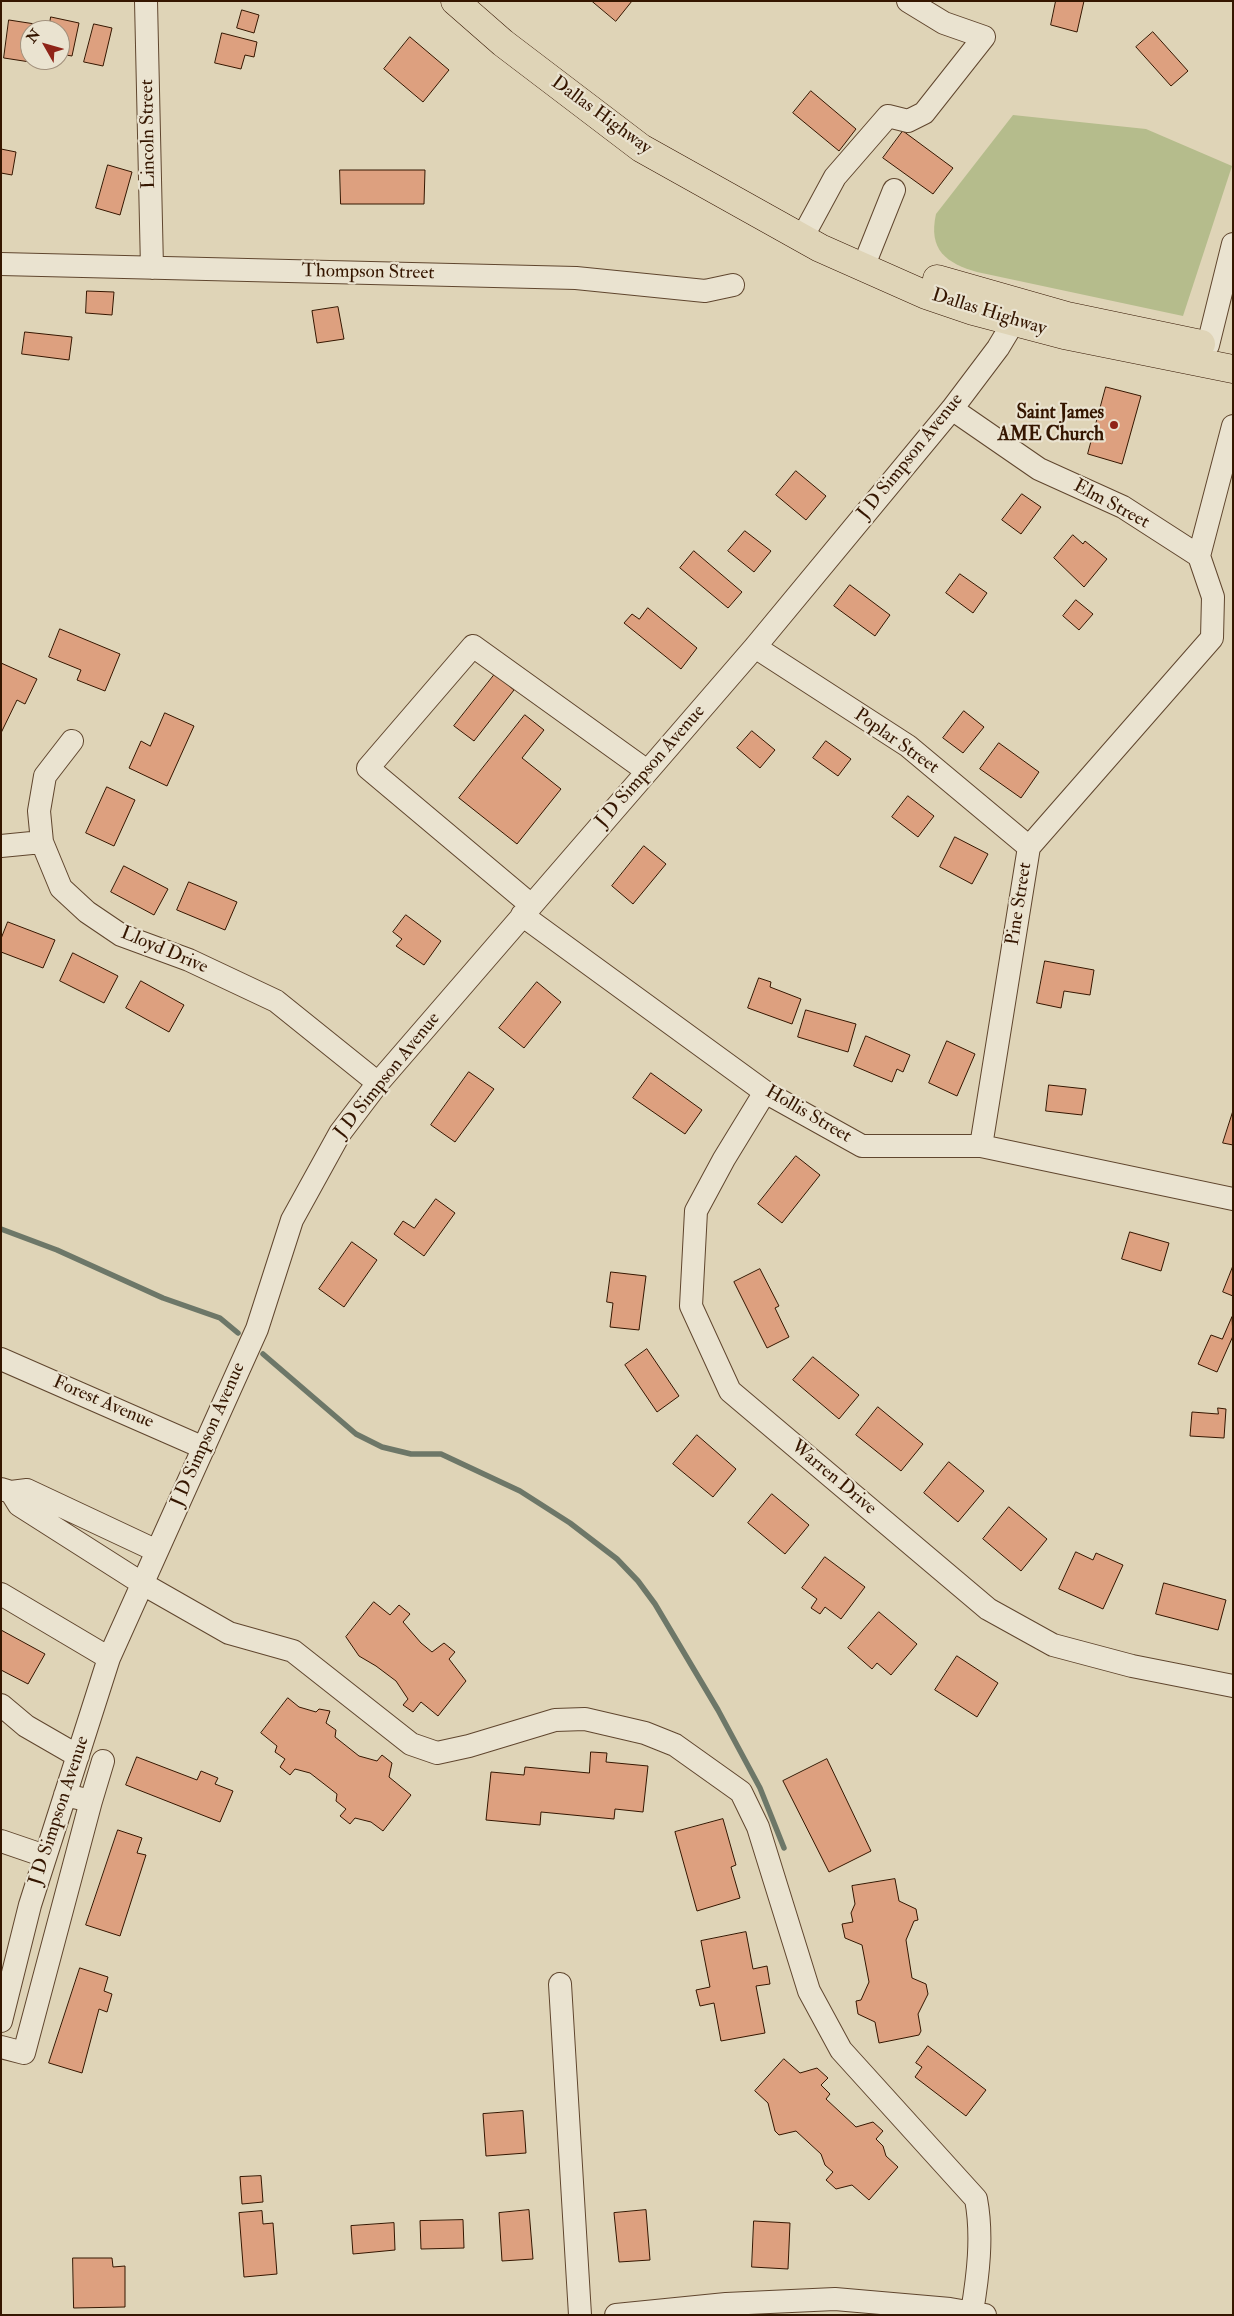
<!DOCTYPE html>
<style>
body{margin:0}
#map{position:relative;width:1234px;height:2316px;overflow:hidden;background:#dfd4b7;font-family:"IM FELL Double Pica",serif}
canvas{display:block}
.frame{position:absolute;inset:0;border:2px solid #351600;pointer-events:none}
.north{position:absolute;left:20px;top:20px;width:50px;height:50px;box-sizing:border-box;background:#eae3d0;border:1px solid #a2917d;border-radius:50%;rotate:308deg;font-size:14px;font-weight:700;line-height:20px;text-align:center;color:#351600}
.north::after{content:'';display:block;margin:auto;width:18px;height:22px;background:#8f2418;clip-path:polygon(50% 0,100% 100%,50% 72%,0 100%)}
</style>
<div id="map">
<canvas width="1234" height="2316"></canvas>
<div class="frame"></div>
<div class="north">N</div>
</div>
<script>
const ctx = document.querySelector('canvas').getContext('2d');
ctx.lineJoin = 'round';
function fill(path, color) { ctx.fillStyle = color; ctx.fill(path, 'evenodd'); }
function trace(path, color, width, dash) { ctx.strokeStyle = color; ctx.lineWidth = width; ctx.lineCap = dash ? 'butt' : 'round'; ctx.setLineDash(dash || []); ctx.stroke(path); }
function write(font, color, halo, rows, align = 'center') {
  ctx.font = font + ' "IM FELL Double Pica",serif'; ctx.lineWidth = 4.5; ctx.setLineDash([]); ctx.textBaseline = 'middle'; ctx.strokeStyle = halo; ctx.fillStyle = color; for (const [text, x, y, turn = 0] of rows) {
    ctx.save(); ctx.translate(x, y); ctx.rotate((+turn || 0) * Math.PI / 180); ctx.textAlign = isNaN(turn) ? turn : align; if (halo) ctx.strokeText(text, 0, 0); ctx.fillText(text, 0, 0); ctx.restore();
  }
}
fill(new Path2D(`
 M1013,115l133,14 86,37 -49,150 -206,-44c-31,-9 -49,-22 -41,-58z`), '#b5bc8c');
trace(new Path2D(`
 M1,1229l56,21 106,48 57,20 18,15
 M263,1354l93,80 26,13 29,7h30l79,37 50,32 47,36 21,22 17,23 63,106 42,78 24,60`), '#6d7768', 5.5);
const building = new Path2D(`
 M592,1h40l-16,20z
 M1056,1h28l-7,31 -26,-7z
 M242,10l17,5 -5,18 -17,-5z
 M51,17l28,6 -7,33 -12,-2v-24h-11z
 M9,20l26,4v6h-5v32l-26,-4z
 M94,24l18,4 -9,38 -19,-4z
 M1153,32l35,39 -17,15 -35,-39z
 M222,33l35,9 -3,15 -9,-2 -4,14 -26,-6z
 M410,37l39,33 -26,32 -39,-33z
 M811,91l45,38 -17,22 -46,-38z
 M903,131l50,37 -20,26 -50,-36z
 M1,149l15,3 -4,23 -11,-2z
 M108,165l24,7 -12,43 -24,-7z
 M340,170h85l-1,34h-83z
 M87,291l27,1 -2,23 -26,-2z
 M338,307l6,32 -27,4 -5,-32z
 M25,332l47,5 -3,23 -47,-6z
 M1106,387l35,9 -19,68 -34,-10z
 M796,471l30,25 -20,24 -30,-25z
 M1022,494l19,13 -20,27 -19,-14z
 M745,531l26,20 -17,21 -26,-21z
 M1073,535l10,9 2,-3 22,18 -23,28 -30,-29z
 M694,551l48,41 -14,16 -48,-40z
 M960,574l27,19 -14,20 -27,-20z
 M850,585l40,30 -15,21 -41,-30z
 M1076,600l17,14 -14,16 -16,-14z
 M648,608l49,40 -16,21 -57,-46 8,-9 7,5z
 M60,629l60,25 -15,37 -28,-11 4,-10 -32,-13z
 M1,663l36,16 -12,25 -8,-4 -16,33z
 M495,674l19,16 -40,51 -20,-15z
 M964,711l20,16 -21,26 -20,-15z
 M165,713l29,13 -27,60 -38,-18 12,-27 9,5z
 M525,715l19,15 -22,28 39,31 -44,55 -58,-46z
 M752,731l23,19 -15,18 -23,-20z
 M826,741l25,18 -13,17 -25,-18z
 M999,743l40,29 -18,26 -41,-29z
 M107,787l28,13 -21,46 -28,-13z
 M908,796l26,20 -16,21 -26,-20z
 M955,837l33,17 -16,30 -32,-17z
 M644,846l22,18 -33,40 -21,-18z
 M124,866l44,23 -14,26 -43,-23z
 M189,882l48,20 -12,28 -48,-20z
 M406,915l35,26 -17,24 -28,-19 6,-7 -9,-7z
 M8,922l47,18 -12,28 -42,-16v-13z
 M73,953l45,23 -14,27 -44,-22z
 M1045,961l49,9 -4,25 -26,-4 -3,17 -24,-5z
 M759,978l12,4 -1,5 31,12 -9,25 -44,-16z
 M141,981l43,24 -15,27 -43,-24z
 M537,982l24,20 -37,46 -25,-20z
 M806,1010l50,14 -8,28 -50,-15z
 M866,1036l44,19 -7,17 -6,-3 -5,13 -38,-16z
 M947,1041l28,13 -18,42 -28,-13z
 M469,1072l25,17 -39,53 -24,-17z
 M651,1073l51,37 -17,24 -52,-36z
 M1049,1085l37,4 -4,26 -36,-4z
 M1233,1111v34l-10,-2z
 M796,1156l24,19 -38,48 -24,-19z
 M436,1199l19,14 -31,43 -30,-22 9,-13 11,7z
 M1130,1232l39,11 -8,28 -39,-12z
 M352,1242l25,18 -33,47 -25,-18z
 M1233,1266v30l-10,-4z
 M760,1269l19,37 -4,2 14,29 -22,11 -33,-66z
 M611,1272l35,4 -7,54 -29,-3 3,-24 -6,-1z
 M1232,1317l1,19 -16,36 -19,-8 13,-29 11,4z
 M647,1349l32,47 -22,16 -32,-47z
 M813,1357l46,38 -20,24 -46,-39z
 M878,1407l45,37 -22,27 -45,-36z
 M1218,1408l8,1 -2,29 -34,-2 2,-24 26,2z
 M697,1435l39,34 -23,28 -40,-33z
 M949,1462l35,29 -26,31 -34,-29z
 M772,1494l37,31 -24,29 -37,-31z
 M1009,1507l38,32 -26,32 -38,-32z
 M1076,1552l17,8 3,-7 27,12 -20,44 -44,-20z
 M825,1557l40,30 -24,32 -16,-12 -5,7 -9,-6 6,-9 -15,-11z
 M1164,1583l62,17 -8,30 -62,-16z
 M374,1602l16,13 9,-10 11,9 -7,8 18,21 11,9 12,-9 11,9 -6,7 17,22 -28,35 -17,-14 -8,10 -10,-7 5,-6 -12,-18 -20,-15 -17,-10 -13,-19z
 M879,1612l38,32 -26,31 -14,-12 -5,6 -24,-21z
 M1,1630l44,24 -17,30 -27,-14z
 M957,1656l41,27 -21,34 -42,-27z
 M288,1698l11,9 17,5 3,-3 11,2 -4,12 10,7 -1,7 24,19 18,5 5,-6 10,8 -3,14 22,18 -28,36 -12,-9 -16,-4 -5,6 -10,-8 6,-7 -10,-8 1,-7 -27,-21 -15,-4 -5,6 -10,-8 5,-8 -10,-7 2,-6 -16,-13z
 M591,1752l16,1 -1,9 42,4 -5,46 -28,-3 -1,10 -73,-7 -1,13 -54,-5 5,-48 33,3 1,-8 64,6z
 M137,1757l60,23 4,-9 17,7 -3,6 18,7 -13,31 -94,-37z
 M827,1759l44,92 -42,21 -46,-91z
 M723,1819l13,46 -5,2 9,31 -43,13 -22,-79z
 M118,1830l24,8 -5,15 9,2 -26,81 -34,-11z
 M895,1879l4,22 17,8 2,11 -4,1 -8,19 6,38 14,6 2,10 -10,20 3,17 -2,4 -40,8 -4,-21 -17,-8 -2,-13 5,-1 8,-18 -7,-37 -17,-7 -3,-14 11,-2 -2,-9 4,-9 -3,-18z
 M746,1932l7,37 14,-3 3,18 -14,2 9,47 -44,8 -7,-38 -14,3 -4,-16 14,-3 -9,-46z
 M80,1968l28,9 -4,14 8,3 -5,18 -8,-3 -17,64 -33,-10z
 M928,2046l58,44 -20,26 -51,-39 7,-10 -6,-4z
 M784,2059l16,14 17,-5 11,10 -7,7 9,9 -4,5 30,28 17,-5 10,9 -7,8 7,7 3,10 12,11 -29,33 -17,-15 -16,4 -10,-9 7,-8 -8,-7 -4,-11 -25,-23 -17,4 -4,-4 -7,-28 -13,-12z
 M523,2111l3,42 -40,3 -3,-42z
 M261,2176l2,26 -21,2 -2,-27z
 M529,2210l4,49 -31,2 -3,-48z
 M646,2210l4,50 -31,2 -5,-49z
 M262,2211l1,13 10,-1 4,51 -33,3 -5,-64z
 M463,2220l1,28 -43,1 -1,-28z
 M754,2221l36,2 -2,46 -36,-2z
 M394,2223l1,27 -42,4 -2,-28z
 M73,2258h39l1,9 12,-1v41l-51,1z`);
fill(building, '#dda07f');
trace(building, '#351600', 1);
const minor = new Path2D(`
 M146,1l6,267
 M802,238l33,-61 53,-61 20,5 16,-8 60,-76 -40,-14 -36,-22
 M868,255l26,-65
 M1,264l575,14 129,13 28,-6
 M1208,345l25,-101
 M952,409l87,60 84,38 76,49 14,41 -1,41 -183,209 -48,299
 M1199,556l34,-130
 M755,647l153,99 121,101
 M72,741l-27,35 -6,35 3,31 19,46 26,24 34,23 68,25 87,41 102,82
 M1,846l41,-4
 M531,905l-163,-137 105,-122 174,125
 M522,915l243,177 97,54h119l252,53
 M765,1092l-41,67 -28,52 -5,95 39,85 258,218 65,36 79,21 101,20
 M1,1359l203,89
 M1,1489l10,3 16,-2 130,61
 M11,1492l8,13 124,79 86,49 64,18 118,93 26,9 32,-7 86,-26 30,-1 60,14 30,12 66,47 17,35 51,164 32,59 135,149c7,37 2,77 -4,113
 M1,1594l108,64
 M1,1705l25,21 52,30
 M91,1801l12,-40
 M1,1841l44,15
 M560,1984l20,331
 M1,2021l29,-116 79,-247 148,-329 35,-109 48,-87 38,-50 377,-436 197,-238 46,-61 15,-25 6,-16
 M1,2047l23,6 67,-252 -26,-6
 M616,2315l110,-11 109,-5 115,10 35,6`);
const major = new Path2D(`
 M455,1l48,42 138,105 179,100 106,47 47,16 91,24 169,34
 M937,279l130,37 134,28`);
trace(minor, '#60462e', 24);
trace(major, '#351600', 29);
trace(minor, '#eae3d0', 22);
trace(major, '#dfd4b7', 28);
for (const [x, y, r, color] of [
 [1114,425,5,"#8f2418"]
]) { const dot = new Path2D(); dot.arc(x, y, r, 0, 2 * Math.PI); ctx.fillStyle = color; ctx.fill(dot); trace(dot, '#eae3d0', 2); }
write('19px', '#351600', '#eae3d0', [
 ["Dallas Highway",601,116,36],
 ["Lincoln Street",149,134,-91],
 ["Thompson Street",368,273,1],
 ["Dallas Highway",989,313,17],
 ["J D Simpson Avenue",911,457,-51],
 ["Elm Street",1111,505,28],
 ["Poplar Street",896,742,35],
 ["J D Simpson Avenue",651,767,-49],
 ["Pine Street",1020,904,-81],
 ["Lloyd Drive",164,951,23],
 ["J D Simpson Avenue",388,1076,-51],
 ["Hollis Street",808,1115,30],
 ["Forest Avenue",103,1403,23],
 ["J D Simpson Avenue",209,1435,-66],
 ["Warren Drive",833,1478,40],
 ["J D Simpson Avenue",60,1811,-72]
]);
write('bold 19px', '#351600', '#eae3d0', [
 ["Saint James",1104,414],
 ["AME Church",1104,436]
], 'right');
</script>
